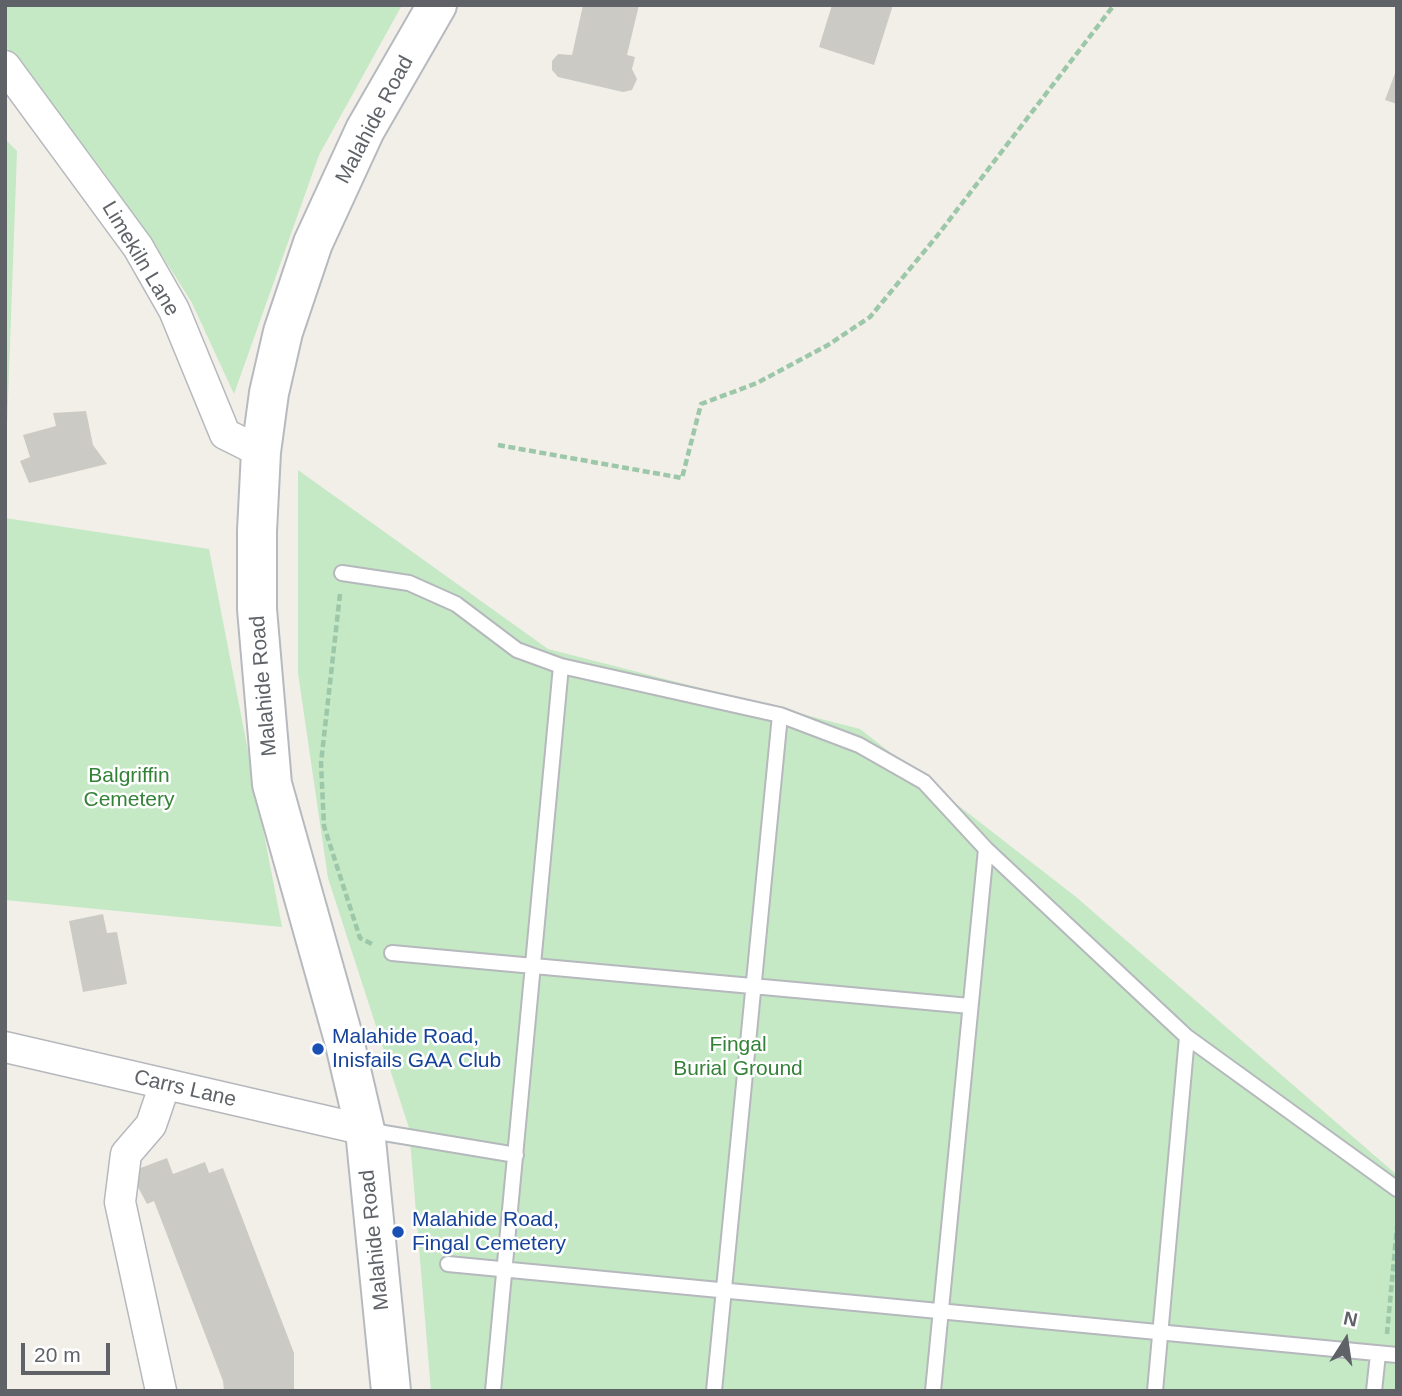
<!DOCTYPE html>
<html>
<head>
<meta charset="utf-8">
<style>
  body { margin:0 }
  #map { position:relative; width:1402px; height:1396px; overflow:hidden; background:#f1efe8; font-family:Helvetica,sans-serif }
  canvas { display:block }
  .frame { position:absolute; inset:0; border:7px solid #5f6368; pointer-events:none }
  .north { position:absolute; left:1311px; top:1305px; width:70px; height:70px; -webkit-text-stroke:5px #fff; paint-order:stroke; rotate:12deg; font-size:19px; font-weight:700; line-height:28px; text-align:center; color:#5f6368 }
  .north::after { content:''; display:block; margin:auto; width:24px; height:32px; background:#5f6368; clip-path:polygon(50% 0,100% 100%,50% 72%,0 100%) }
  .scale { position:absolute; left:21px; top:1343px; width:89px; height:32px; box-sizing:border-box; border:4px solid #5f6368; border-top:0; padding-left:9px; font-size:21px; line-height:24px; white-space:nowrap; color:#5f6368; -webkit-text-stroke:5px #fff; paint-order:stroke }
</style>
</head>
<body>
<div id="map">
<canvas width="1402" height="1396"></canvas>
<div class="frame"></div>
<div class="north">N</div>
<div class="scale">20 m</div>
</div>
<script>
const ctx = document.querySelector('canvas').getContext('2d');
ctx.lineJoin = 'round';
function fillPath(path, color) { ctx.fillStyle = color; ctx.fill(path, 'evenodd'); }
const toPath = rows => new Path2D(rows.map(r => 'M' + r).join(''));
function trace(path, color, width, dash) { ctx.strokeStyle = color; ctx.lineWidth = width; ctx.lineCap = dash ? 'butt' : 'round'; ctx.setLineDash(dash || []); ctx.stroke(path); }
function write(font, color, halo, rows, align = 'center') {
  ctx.font = font + ' Helvetica,sans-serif'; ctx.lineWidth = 5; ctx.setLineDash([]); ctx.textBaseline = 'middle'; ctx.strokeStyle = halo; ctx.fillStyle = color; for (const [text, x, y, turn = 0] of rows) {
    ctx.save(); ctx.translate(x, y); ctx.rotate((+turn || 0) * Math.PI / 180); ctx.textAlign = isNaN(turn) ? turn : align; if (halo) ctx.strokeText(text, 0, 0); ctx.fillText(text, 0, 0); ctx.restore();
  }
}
const green = toPath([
  [5,5,402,5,319,155,234,394,192,303,153,241,99,166,5,46],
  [5,139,17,151,5,482],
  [298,470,548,649,860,729,1076,897,1397,1175,1397,1391,431,1391,409,1128,328,878,298,673],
  [5,518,209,549,282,927,5,900]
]);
const building = toPath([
  [583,5,639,5,627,55,635,57,632,69,637,79,632,90,623,92,558,77,552,70,552,61,558,54,572,55],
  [832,5,893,5,874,65,819,47],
  [1397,68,1397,104,1385,100],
  [86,411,93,445,107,464,29,483,20,461,30,457,23,435,56,426,53,413],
  [103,914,107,933,117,932,127,984,83,992,69,921],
  [167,1158,173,1174,205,1162,209,1173,223,1168,294,1353,294,1391,224,1391,223,1381,154,1201,147,1204,130,1172]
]);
const path = toPath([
  [498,445,682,478,701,404,757,383,828,345,870,317,937,236,1114,5],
  [340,594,321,763,324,826,360,938,374,945],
  [1387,1334,1397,1227]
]);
const service = toPath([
  [342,573,409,583,456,604,517,650,561,666,780,715,859,745,924,782,986,849,1187,1037,1397,1189],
  [392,953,970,1006],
  [366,1130,516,1155],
  [448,1264,1397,1355],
  [493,1391,561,666],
  [714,1391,780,715],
  [933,1391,986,849],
  [1155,1391,1187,1037],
  [1374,1391,1378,1354]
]);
const minor = toPath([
  [5,66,138,247,174,310,225,434,261,452],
  [5,1047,365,1130],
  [161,1391,120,1202,126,1154,151,1125,165,1084]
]);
const secondary = toPath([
  [391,1391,365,1130,344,1040,272,784,257,609,257,531,261,452,269,393,283,332,313,243,365,130,437,5]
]);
const markers = [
  [318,1049,7,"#1a4fb4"],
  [398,1232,7,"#1a4fb4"]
];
const streetNames = [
  ["Malahide Road",375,120,-62],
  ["Limekiln Lane",140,259,59],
  ["Malahide Road",264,686,-95],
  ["Carrs Lane",185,1089,13],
  ["Malahide Road",375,1240,-96]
];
const parkNames = [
  ["Balgriffin",129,776],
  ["Cemetery",129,800],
  ["Fingal",738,1045],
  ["Burial Ground",738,1069]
];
const transitNames = [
  ["Malahide Road,",332,1037],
  ["Inisfails GAA Club",332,1061],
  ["Malahide Road,",412,1220],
  ["Fingal Cemetery",412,1244]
];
fillPath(green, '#c5e8c5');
fillPath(building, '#cccac5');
trace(service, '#b5b8bc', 18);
trace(minor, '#b5b8bc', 33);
trace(secondary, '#b6babf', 42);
trace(path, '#9cc7a9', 4.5, [7, 3.5]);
trace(service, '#fff', 14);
trace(minor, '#fff', 30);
trace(secondary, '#fff', 38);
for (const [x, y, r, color] of markers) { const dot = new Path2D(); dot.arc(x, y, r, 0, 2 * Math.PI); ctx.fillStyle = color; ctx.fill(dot); trace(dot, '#fff', 2.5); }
write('21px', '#5f6368', '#fff', streetNames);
write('21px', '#348238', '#fff', parkNames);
write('21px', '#164399', '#fff', transitNames, 'left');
</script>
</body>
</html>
